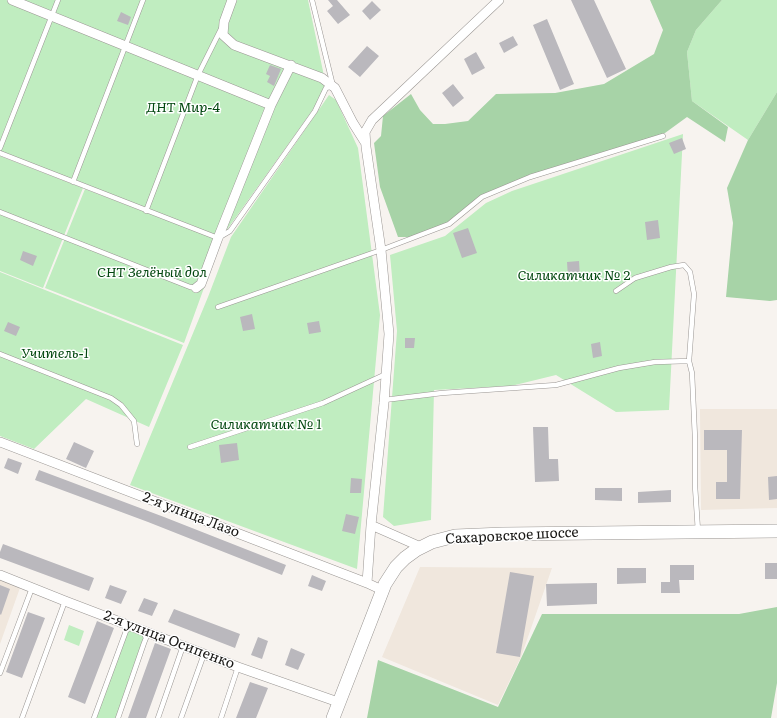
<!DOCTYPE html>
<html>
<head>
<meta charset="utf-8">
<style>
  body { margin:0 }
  canvas { display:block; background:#f7f3ef }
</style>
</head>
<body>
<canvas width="777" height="718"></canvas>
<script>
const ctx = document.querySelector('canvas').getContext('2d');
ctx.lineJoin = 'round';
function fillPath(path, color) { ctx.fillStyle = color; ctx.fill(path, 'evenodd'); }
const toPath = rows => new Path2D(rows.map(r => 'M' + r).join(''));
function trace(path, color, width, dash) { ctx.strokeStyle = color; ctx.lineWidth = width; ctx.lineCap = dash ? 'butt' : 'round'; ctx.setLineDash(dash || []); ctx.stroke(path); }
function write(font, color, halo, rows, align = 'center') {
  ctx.font = font + ' Literata,serif'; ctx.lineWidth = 3; ctx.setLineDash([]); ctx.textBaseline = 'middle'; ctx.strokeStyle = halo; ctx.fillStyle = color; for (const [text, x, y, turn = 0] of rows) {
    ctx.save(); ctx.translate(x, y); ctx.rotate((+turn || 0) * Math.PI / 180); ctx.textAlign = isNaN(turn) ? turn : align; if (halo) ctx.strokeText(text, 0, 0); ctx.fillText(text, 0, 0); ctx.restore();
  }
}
const built = toPath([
  [700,409,777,409,777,508,701,510],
  [420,567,552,568,521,657,498,705,382,657],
  [0,576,21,585,0,644]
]);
const green = toPath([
  [0,0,308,0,327,90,221,238,0,151],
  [722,0,777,0,777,92,748,140,692,101,687,52,696,30],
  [329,95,336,100,358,148,380,315,357,569,130,485,208,297,231,237],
  [683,134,669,410,616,412,556,375,511,386,434,390,431,520,394,526,383,517,397,331,390,255,445,236,486,203,512,191],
  [0,156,83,188,43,288,0,271],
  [85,189,221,241,184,343,45,288],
  [0,272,183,345,149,427,86,399,34,449,0,436],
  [69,625,84,631,79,646,64,640],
  [132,628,146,638,118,718,94,718,126,631]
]);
const forest = toPath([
  [650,0,722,0,696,30,687,52,692,101,728,127,725,142,687,117,665,133,530,177,482,197,449,224,415,237,398,237,380,187,374,143,381,136,383,116,411,94,420,110,433,124,445,124,468,121,496,94,555,93,604,84,654,54,663,30],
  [777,92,777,300,770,301,726,297,733,223,727,188,748,140],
  [777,607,777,683,771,718,367,718,378,660,498,707,542,614,739,614]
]);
const building = toPath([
  [328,0,337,0,350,15,338,24,327,11,333,6],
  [571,0,594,0,626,69,607,78],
  [372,1,381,10,370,20,362,11],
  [121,12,131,17,128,25,117,21],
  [547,19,574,84,560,90,533,25],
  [513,36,518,45,504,53,499,43],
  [367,46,379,56,360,77,348,67],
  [476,52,485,68,472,75,464,59],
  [270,65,281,69,274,86,267,82,270,76,266,74],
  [453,84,464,98,453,107,442,93],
  [682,138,686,149,674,154,669,143],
  [658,220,660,238,647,240,645,222],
  [468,228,477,253,462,258,453,233],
  [23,251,37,256,33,266,20,260],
  [579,261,580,277,568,278,567,262],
  [252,314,255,329,243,331,240,317],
  [319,321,321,332,309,334,307,323],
  [8,322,20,327,16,336,4,331],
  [405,338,415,338,414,348,405,348],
  [600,342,602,356,593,358,591,344],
  [533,427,548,427,549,459,558,459,559,481,535,482],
  [704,430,742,430,740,499,716,499,716,482,727,482,727,450,704,450],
  [74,442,94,451,86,468,66,459],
  [237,443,239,460,221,463,219,445],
  [8,458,22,463,18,474,4,468],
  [39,470,164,517,286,565,282,575,148,522,35,480],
  [777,476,777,499,769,500,768,477],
  [351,478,362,479,361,493,350,493],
  [595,488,622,488,622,501,595,500],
  [671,490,671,502,638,503,638,492],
  [346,514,359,517,355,534,342,531],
  [3,544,94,578,89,591,0,558,0,552],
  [765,563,777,563,777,579,765,579],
  [670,565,694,565,694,580,679,580,680,593,661,593,661,582,670,582],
  [617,568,646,568,646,583,617,584],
  [510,572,534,576,520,657,496,653],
  [312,575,326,581,322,591,308,586],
  [597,583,597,604,547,606,546,584],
  [0,585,10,589,1,615,0,614],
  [110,585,127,591,121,604,105,598],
  [144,598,158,603,152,616,138,611],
  [174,609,240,634,235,648,168,622],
  [28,612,45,618,22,678,6,672],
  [97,621,114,628,85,704,68,697],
  [258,637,268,641,262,659,251,655],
  [155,643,171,649,146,718,128,718],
  [291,648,305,654,298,670,285,665],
  [250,682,268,688,256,718,236,718]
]);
const service = toPath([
  [0,148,58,0],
  [0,153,218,238,230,231,315,111,326,88,333,86,312,0],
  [73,182,143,0],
  [146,211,198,75,221,29],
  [0,212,190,287,196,288],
  [616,291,635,278,671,267,684,265,690,272,694,294,689,361,692,373,695,438,695,486,698,531],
  [218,307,381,250,449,224,482,197,530,177,663,136],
  [0,354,111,398,121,405,134,421,137,444],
  [384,400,442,393,556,385,619,368,655,362,689,361],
  [190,447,323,403,386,374],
  [0,673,32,588],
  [22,718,65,601],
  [94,718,126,631,130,627,133,627],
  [118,718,144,643,146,638,143,631],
  [158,718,183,646],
  [181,718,204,654],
  [221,718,238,667]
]);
const minor = toPath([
  [12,0,271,105],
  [232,0,224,22,223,35,234,45,322,78,335,88,353,123,365,142],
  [196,288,201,284,218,238,271,105,291,65],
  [0,442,367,583,382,590],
  [371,525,421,547],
  [0,575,65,601,238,667,338,702],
  [367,583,371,525,384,403,389,334,381,250,366,147,365,132,372,120,499,0]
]);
const secondary = toPath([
  [333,718,385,584,396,567,405,558,416,550,432,542,455,536,503,534,777,531]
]);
const parkNames = [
  ["ДНТ Мир-4",183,108],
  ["СНТ Зелёный дол",152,273],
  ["Силикатчик № 2",574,276],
  ["Учитель-1",55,354],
  ["Силикатчик № 1",266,425]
];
const streetNames = [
  ["2-я улица Лазо",191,515,21],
  ["Сахаровское шоссе",512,536,-3],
  ["2-я улица Осипенко",169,640,21]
];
fillPath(built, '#f0e7dd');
fillPath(green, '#c0edc0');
fillPath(forest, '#a7d3a7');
fillPath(building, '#bab8bd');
trace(service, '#9a9693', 5.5);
trace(minor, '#9a9693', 10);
trace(secondary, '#9a9693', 14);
trace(service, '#fff', 4.5);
trace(minor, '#fff', 9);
trace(secondary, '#fff', 13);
write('italic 14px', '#02470f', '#fff', parkNames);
write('14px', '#181715', '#fff', streetNames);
</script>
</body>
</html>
